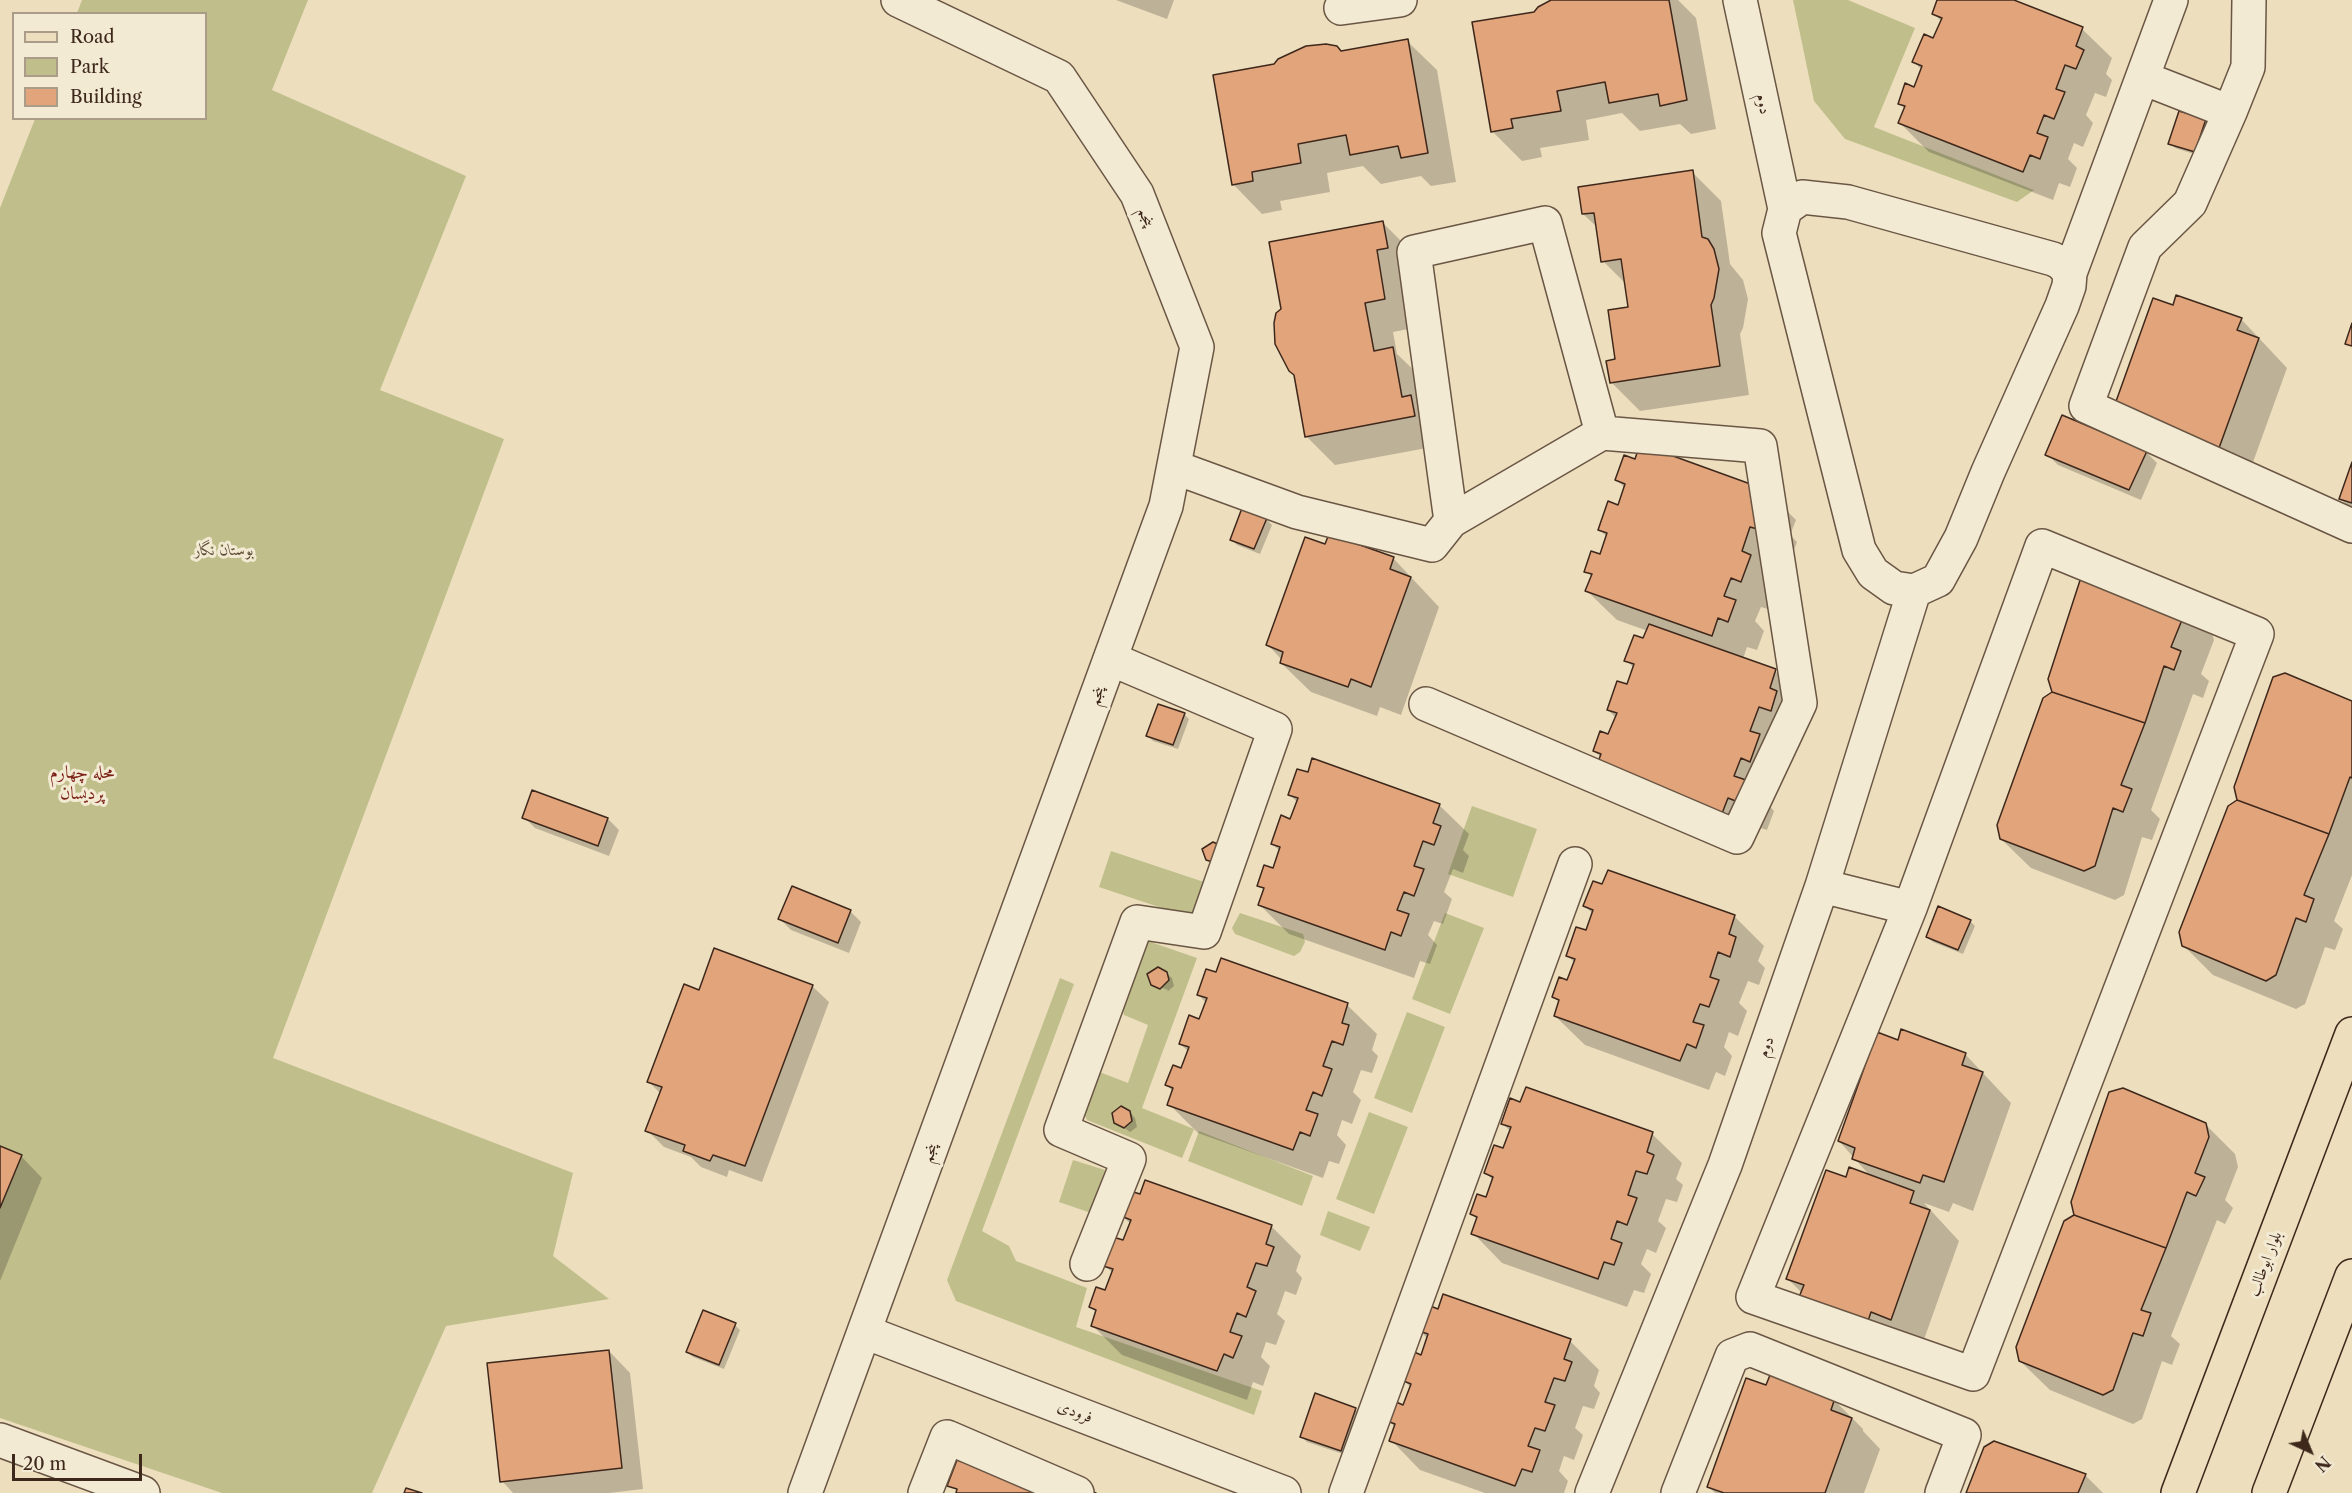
<!DOCTYPE html>
<html>
<head>
<meta charset="utf-8">
<style>
  body { margin:0 }
  #map { position:relative; width:2352px; height:1493px; overflow:hidden; background:#eddebd; font-family:"Libre Caslon Text",serif }
  canvas { display:block }
  .legend { position:absolute; left:12px; top:12px; width:195px; height:108px; box-sizing:border-box; background:#f3ead4; border:2px solid #ab9c8a; margin:0; padding:8px 10px; list-style:none; font-size:18px; color:#3e281c }
  .legend li { display:flex; align-items:center; gap:12px; height:30px }
  .legend b { width:30px; border:2px solid #ab9c8a }
  .north { position:absolute; left:2280px; top:1421px; width:60px; height:60px; -webkit-text-stroke:4px #f3ead4; paint-order:stroke; rotate:136deg; font-size:16px; font-weight:700; line-height:24px; text-align:center; color:#3e281c }
  .north::after { content:''; display:block; margin:auto; width:21px; height:27px; background:#3e281c; clip-path:polygon(50% 0,100% 100%,50% 72%,0 100%) }
  .scale { position:absolute; left:12px; top:1454px; width:130px; height:27px; box-sizing:border-box; border:3px solid #3e281c; border-top:0; padding-left:8px; font-size:18px; line-height:21px; white-space:nowrap; color:#3e281c; -webkit-text-stroke:4px #f3ead4; paint-order:stroke }
</style>
</head>
<body>
<div id="map">
<canvas width="2352" height="1493"></canvas>
<ul class="legend">
<li><b style="height:8px;background:#eddebd"></b>Road</li>
<li><b style="height:16px;background:#c0bf8c"></b>Park</li>
<li><b style="height:16px;background:#e2a47b"></b>Building</li>
</ul>
<div class="north">N</div>
<div class="scale">20 m</div>
</div>
<script>
const ctx = document.querySelector('canvas').getContext('2d');
ctx.lineJoin = 'round';
function fillPath(path, color) { ctx.fillStyle = color; ctx.fill(path, 'evenodd'); }
const toPath = rows => new Path2D(rows.map(r => 'M' + r).join(''));
function trace(path, color, width, dash) { ctx.strokeStyle = color; ctx.lineWidth = width; ctx.lineCap = dash ? 'butt' : 'round'; ctx.setLineDash(dash || []); ctx.stroke(path); }
function write(font, color, halo, rows, align = 'center') {
  ctx.font = font + ' "Libre Caslon Text",Amiri,serif'; ctx.lineWidth = 6; ctx.setLineDash([]); ctx.textBaseline = 'middle'; ctx.strokeStyle = halo; ctx.fillStyle = color; for (const [text, x, y, turn = 0] of rows) {
    ctx.save(); ctx.translate(x, y); ctx.rotate((+turn || 0) * Math.PI / 180); ctx.textAlign = isNaN(turn) ? turn : align; if (halo) ctx.strokeText(text, 0, 0); ctx.fillText(text, 0, 0); ctx.restore();
  }
}
const green = toPath([
  [82,0,308,0,272,90,466,176,380,390,504,439,273,1058,573,1173,553,1256,609,1299,446,1326,372,1493,222,1493,0,1418,0,208,35,119,206,118,206,14,77,13],
  [1793,0,1848,0,1915,28,1874,127,2034,190,2017,202,1845,139,1814,101],
  [1472,806,1537,829,1513,897,1448,874],
  [1111,851,1204,882,1197,914,1186,916,1099,887],
  [1240,913,1303,934,1305,942,1300,952,1294,956,1235,934,1232,928],
  [1445,913,1484,928,1450,1014,1412,999],
  [1142,939,1197,958,1142,1108,1194,1129,1182,1158,1087,1120,1081,1108,1097,1071,1128,1083,1148,1025,1124,1015,1120,1000],
  [1158,967,1167,972,1169,980,1160,989,1151,985,1147,975],
  [1121,1106,1130,1111,1132,1121,1124,1128,1112,1113],
  [1060,978,1074,984,982,1231,1009,1246,1016,1261,1087,1288,1076,1327,1262,1391,1254,1415,956,1301,947,1280],
  [1407,1012,1445,1027,1412,1113,1374,1098],
  [1369,1112,1408,1127,1374,1214,1336,1199],
  [1199,1131,1313,1176,1302,1206,1188,1161],
  [1073,1160,1105,1170,1091,1213,1059,1202],
  [1328,1211,1370,1227,1360,1251,1320,1235]
]);
const shadow = toPath([
  [1116,0,1174,0,1167,19],
  [1554,0,1678,0,1696,18,1716,129,1691,134,1680,124,1640,131,1622,113,1586,120,1589,140,1540,148,1542,157,1522,161,1493,132,1474,23,1534,13],
  [1939,0,2010,0,2082,29,2112,58,2106,74,2112,80,2106,97,2095,93,2086,115,2093,123,2083,147,2074,143,2068,159,2077,168,2070,187,2059,183,2053,200,1929,152,1900,123,1905,109,1899,103,1915,89,1922,70,1914,62,1934,40,1942,22,1933,13],
  [1407,41,1437,70,1456,182,1431,186,1421,176,1381,184,1363,166,1327,173,1330,192,1280,201,1282,210,1262,214,1233,184,1341,53],
  [2205,121,2210,126,2200,156,2175,148,2170,143],
  [1692,172,1721,201,1730,264,1743,280,1748,299,1743,328,1740,334,1749,395,1640,411,1611,382,1629,308,1626,284,1603,261,1598,228,1583,214],
  [1383,223,1412,252,1413,328,1393,332,1397,354,1422,378,1443,445,1335,465,1306,436],
  [2174,307,2241,319,2287,368,2248,476,2129,424],
  [2146,452,2157,463,2141,500,2058,465,2047,454],
  [1636,460,1767,491,1796,520,1790,535,1797,542,1771,610,1761,607,1755,621,1764,631,1757,650,1747,647,1743,659,1775,671,1805,700,1779,790,1770,786,1765,801,1774,811,1767,830,1757,827,1750,844,1601,757,1594,751,1609,736,1616,718,1608,710,1628,686,1634,668,1626,660,1644,640,1648,631,1617,620,1587,591,1592,577,1586,571,1601,556,1607,537,1600,530,1618,507,1625,488,1617,480],
  [2352,467,2352,510,2341,499],
  [1266,519,1272,525,1260,554,1237,545,1232,540],
  [1326,546,1393,558,1439,607,1401,715,1380,707,1377,716,1311,692,1281,663,1282,660,1268,645],
  [2085,570,2210,627,2214,640,2201,674,2209,681,2203,698,2193,694,2151,810,2160,819,2152,840,2142,837,2124,895,2115,900,2031,868,2001,839,2054,693],
  [2352,703,2352,875,2334,921,2343,929,2335,950,2325,947,2305,1004,2296,1009,2213,975,2183,945],
  [1184,714,1189,719,1178,749,1153,741,1148,736],
  [533,791,608,819,619,830,609,856,535,828,524,817],
  [1289,794,1439,805,1469,834,1463,850,1469,856,1463,873,1453,869,1444,892,1452,899,1443,924,1434,921,1428,935,1437,945,1430,964,1420,961,1414,978,1289,934,1260,905,1265,891,1259,885,1273,870,1280,851,1272,844,1291,821,1298,803],
  [1585,906,1734,916,1764,946,1758,961,1765,968,1759,985,1748,981,1739,1003,1747,1011,1738,1036,1729,1032,1724,1047,1732,1056,1725,1076,1716,1072,1709,1090,1585,1045,1555,1016,1560,1003,1554,997,1568,982,1575,963,1567,955,1587,932,1593,914],
  [850,911,861,922,849,953,791,930,780,919],
  [1970,921,1975,926,1963,954,1933,942,1927,937],
  [1166,973,1172,978,1174,986,1167,992,1168,990,1154,985],
  [812,986,829,1002,762,1182,729,1170,727,1177,701,1167,691,1157,664,1147,647,1130,661,1094,649,1082,700,992],
  [1198,994,1347,1005,1377,1034,1372,1050,1378,1056,1372,1073,1361,1070,1353,1092,1361,1100,1352,1124,1342,1120,1337,1135,1346,1145,1339,1164,1329,1161,1323,1178,1198,1133,1169,1104,1173,1092,1167,1085,1181,1070,1189,1052,1180,1044,1200,1020,1206,1003],
  [1899,1042,1965,1054,2011,1103,1973,1211,1953,1203,1949,1212,1924,1203,1959,1241,1921,1348,1802,1293,1788,1279,1846,1179,1871,1177,1839,1141],
  [1130,1112,1135,1118,1137,1127,1130,1132,1116,1122],
  [1503,1124,1652,1134,1682,1163,1676,1179,1683,1185,1677,1202,1666,1199,1658,1221,1666,1228,1656,1253,1647,1249,1641,1264,1651,1274,1644,1293,1634,1290,1627,1307,1502,1263,1473,1233,1478,1220,1472,1214,1487,1199,1493,1180,1486,1173,1504,1150,1511,1132],
  [2205,1124,2235,1154,2238,1167,2225,1200,2233,1208,2225,1224,2217,1220,2171,1336,2180,1344,2172,1365,2162,1361,2142,1419,2133,1424,2050,1390,2020,1361],
  [0,1148,21,1156,42,1178,0,1281],
  [1122,1216,1271,1226,1301,1256,1296,1271,1302,1278,1296,1295,1285,1291,1277,1314,1285,1321,1276,1345,1266,1342,1261,1357,1270,1366,1263,1386,1253,1382,1247,1400,1122,1355,1093,1326,1097,1313,1091,1307,1106,1292,1113,1273,1104,1265,1124,1242,1131,1224],
  [735,1325,740,1330,724,1369,693,1357,688,1352],
  [1420,1331,1570,1341,1599,1370,1594,1386,1600,1393,1594,1409,1583,1406,1575,1428,1583,1435,1574,1460,1564,1456,1559,1471,1568,1481,1564,1493,1485,1493,1420,1470,1391,1440,1395,1427,1389,1421,1404,1407,1411,1388,1403,1379,1422,1357,1428,1339],
  [609,1351,630,1373,643,1489,609,1493,513,1493,502,1481],
  [1767,1387,1834,1400,1863,1429,1863,1431,1880,1449,1864,1493,1715,1493,1709,1487],
  [1355,1409,1360,1414,1346,1455,1307,1442,1301,1436],
  [2085,1475,2103,1493,1968,1493]
]);
const building = toPath([
  [1551,0,1669,0,1687,100,1660,106,1658,94,1609,103,1605,82,1557,91,1561,111,1511,119,1513,128,1491,132,1472,22,1534,12,1538,7,1551,0],
  [1937,0,2014,0,2083,27,2076,46,2084,50,2076,69,2065,65,2056,89,2065,92,2054,119,2044,115,2037,133,2048,137,2040,159,2030,155,2023,172,1898,123,1905,106,1898,104,1905,83,1914,87,1922,66,1912,62,1924,34,1933,38,1942,18,1932,14,1937,0],
  [1408,39,1428,153,1401,158,1398,146,1350,155,1346,135,1298,144,1301,163,1252,172,1253,181,1232,185,1213,75,1274,64,1278,59,1306,46,1326,44,1337,46,1341,51,1408,39],
  [2179,111,2206,119,2195,152,2168,144,2179,111],
  [1693,170,1702,237,1708,239,1714,249,1719,269,1714,298,1711,305,1720,366,1610,383,1606,361,1615,359,1608,310,1628,307,1621,259,1601,262,1594,213,1582,214,1578,187,1693,170],
  [1383,221,1388,248,1377,250,1385,299,1365,303,1374,351,1393,347,1402,397,1411,395,1415,416,1305,437,1294,375,1289,371,1275,344,1274,323,1276,313,1281,309,1269,242,1383,221],
  [2176,295,2242,318,2237,330,2259,338,2219,448,2114,407,2153,298,2173,305,2176,295],
  [2352,323,2352,346,2345,344,2352,323],
  [2062,415,2147,451,2129,490,2045,455,2062,415],
  [1640,444,1767,490,1761,530,1750,527,1742,551,1751,555,1741,582,1731,578,1724,596,1736,600,1728,622,1718,618,1712,636,1585,591,1592,574,1584,572,1591,551,1600,554,1607,533,1598,530,1608,501,1618,505,1625,484,1615,480,1624,455,1635,459,1640,444],
  [2352,462,2352,503,2339,499,2352,462],
  [1242,508,1267,518,1254,549,1230,540,1242,508],
  [1329,534,1394,557,1390,569,1411,577,1371,687,1351,679,1348,687,1280,663,1283,652,1266,645,1305,537,1325,544,1329,534],
  [2084,568,2186,610,2171,647,2181,651,2174,670,2164,666,2145,723,2052,692,2048,679,2084,568],
  [1649,624,1776,669,1770,688,1777,691,1771,711,1759,707,1750,731,1760,734,1750,762,1741,758,1734,776,1746,780,1738,802,1728,798,1721,816,1595,770,1601,754,1593,751,1600,731,1608,734,1617,713,1607,710,1617,681,1627,684,1634,664,1624,661,1634,635,1643,638,1649,624],
  [2285,673,2352,701,2352,778,2350,777,2329,834,2237,800,2234,787,2273,677,2285,673],
  [2052,692,2145,723,2121,785,2132,789,2123,812,2113,808,2095,866,2084,871,2000,839,1997,825,2043,698,2052,692],
  [1158,704,1185,713,1173,745,1146,736,1158,704],
  [1312,758,1440,804,1433,823,1441,826,1434,845,1423,841,1414,866,1424,869,1414,896,1404,892,1397,910,1409,914,1401,936,1391,932,1385,950,1258,905,1264,888,1257,886,1264,865,1273,868,1280,847,1271,844,1281,815,1290,819,1298,798,1288,795,1297,769,1308,772,1312,758],
  [532,790,608,818,598,846,522,818,532,790],
  [2237,800,2329,834,2304,895,2314,899,2306,922,2296,918,2276,975,2266,981,2182,946,2179,932,2228,806,2237,800],
  [1213,842,1222,846,1216,863,1206,860,1202,849,1213,842],
  [1608,870,1735,915,1729,934,1736,937,1730,957,1718,952,1710,977,1719,980,1709,1007,1700,1004,1693,1022,1704,1025,1696,1048,1687,1044,1680,1061,1554,1016,1559,1000,1552,997,1559,977,1567,980,1575,959,1566,956,1576,927,1586,930,1593,910,1583,906,1593,881,1602,884,1608,870],
  [792,886,851,910,838,943,778,919,792,886],
  [1938,906,1971,920,1958,950,1926,937,1938,906],
  [714,948,813,985,745,1166,713,1155,710,1161,683,1151,685,1145,645,1131,662,1087,647,1082,684,984,699,990,714,948],
  [1221,958,1348,1003,1342,1023,1349,1025,1343,1045,1332,1041,1323,1066,1332,1069,1322,1096,1313,1092,1306,1110,1318,1114,1310,1136,1300,1132,1293,1150,1167,1105,1173,1088,1165,1085,1173,1065,1181,1068,1189,1047,1179,1044,1189,1015,1199,1019,1207,998,1197,995,1206,969,1216,972,1221,958],
  [1158,967,1167,972,1169,980,1160,989,1151,985,1147,974,1158,967],
  [1901,1029,1966,1053,1962,1065,1983,1072,1944,1182,1923,1175,1920,1183,1852,1159,1855,1148,1838,1141,1877,1032,1898,1040,1901,1029],
  [1526,1087,1653,1132,1647,1152,1654,1155,1647,1174,1636,1171,1628,1195,1637,1198,1627,1225,1617,1221,1611,1239,1622,1243,1614,1265,1604,1262,1598,1279,1471,1234,1477,1217,1470,1214,1477,1194,1486,1197,1493,1177,1484,1173,1494,1145,1503,1148,1511,1127,1501,1124,1510,1098,1520,1102,1526,1087],
  [2123,1088,2206,1123,2209,1137,2195,1173,2205,1177,2196,1196,2187,1192,2166,1248,2074,1215,2071,1202,2109,1092,2123,1088],
  [1121,1106,1130,1111,1132,1121,1124,1128,1114,1123,1112,1113,1121,1106],
  [0,1146,22,1155,0,1208,0,1146],
  [1849,1167,1914,1191,1910,1203,1930,1210,1891,1320,1871,1312,1868,1321,1799,1297,1804,1285,1786,1279,1826,1170,1846,1177,1849,1167],
  [1145,1180,1272,1225,1266,1244,1274,1247,1267,1266,1256,1263,1247,1287,1256,1291,1246,1317,1237,1313,1230,1332,1242,1336,1233,1358,1224,1354,1217,1371,1091,1326,1096,1310,1089,1307,1096,1287,1105,1290,1113,1269,1103,1266,1113,1237,1123,1240,1131,1220,1121,1216,1130,1191,1140,1194,1145,1180],
  [2074,1215,2166,1248,2141,1310,2151,1313,2143,1336,2133,1333,2113,1390,2103,1395,2019,1361,2016,1347,2064,1221,2074,1215],
  [1443,1294,1571,1339,1564,1359,1572,1362,1565,1381,1554,1378,1545,1402,1555,1405,1545,1431,1535,1428,1528,1446,1540,1450,1532,1472,1522,1469,1515,1486,1389,1441,1395,1424,1387,1421,1394,1401,1403,1405,1411,1384,1401,1380,1412,1351,1421,1355,1428,1334,1419,1331,1428,1305,1438,1309,1443,1294],
  [703,1310,736,1323,719,1365,686,1352,703,1310],
  [609,1350,622,1468,500,1482,487,1363,609,1350],
  [1770,1375,1835,1398,1831,1410,1852,1418,1825,1493,1724,1493,1707,1487,1746,1378,1766,1385,1770,1375],
  [1315,1393,1356,1408,1341,1451,1300,1437,1315,1393],
  [1994,1441,2086,1474,2078,1493,1966,1493,1984,1447,1994,1441],
  [972,1449,1096,1493,956,1493,957,1489,947,1486,957,1460,966,1463,972,1449],
  [406,1488,422,1493,404,1493,406,1488]
]);
const minor = toPath([
  [1740,0,1785,209],
  [2249,0,2248,67,2230,112,2190,203,2145,247,2086,406,2352,526],
  [1341,8,1400,0],
  [2143,78,2230,112],
  [1802,197,1848,202,2053,259,2061,263,2070,273,2069,286,2062,306,1988,472,1961,538,1938,580,1914,591,1894,588,1873,573,1859,550,1779,233,1785,209,1802,197],
  [2070,273,2171,0],
  [1174,467,1297,512,1432,545,1451,521,1414,252,1545,223,1602,433],
  [2042,546,2257,634,1973,1374,1753,1297,1910,908,2042,546],
  [1426,704,1737,837,1800,703,1760,446,1602,433,1451,521],
  [1822,886,1910,908],
  [1087,1264,1129,1159,1061,1130,1137,922,1204,932,1275,729,1111,659],
  [865,1332,1284,1493],
  [0,1440,143,1493],
  [805,1493,1166,506,1197,347,1137,194,1059,77,898,0],
  [925,1493,947,1437,1077,1493],
  [1346,1493,1575,864],
  [1592,1493,1725,1165,1822,886,1914,591],
  [1678,1493,1732,1356,1750,1349,1964,1435,1942,1493]
]);
const major = toPath([
  [2178,1493,2352,1034],
  [2269,1493,2352,1276]
]);
const streetNames = [
  ["دوم",1763,104,78],
  ["پنجم",1146,217,69],
  ["پنجم",1097,696,-70],
  ["دوم",1766,1047,-71],
  ["پنجم",930,1153,-70],
  ["بلوار ابوطالب",2265,1264,-69],
  ["فرودی",1075,1412,21]
];
const parkNames = [
  ["بوستان نگار",224,550]
];
const neighbourhoodNames = [
  ["محله چهارم",82,773],
  ["پردیسان",82,794]
];
fillPath(green, '#c0bf8c');
fillPath(shadow, '#0003');
fillPath(building, '#e2a47b');
trace(building, '#3e281c', 1.5);
trace(minor, '#6a5644', 36);
trace(major, '#3e281c', 36);
trace(minor, '#f3ead4', 33);
trace(major, '#eddebd', 33);
write('16px', '#3e281c', '#f3ead4', streetNames);
write('italic 16px', '#5e4e38', '#f3ead4', parkNames);
write('18px', '#7a1f14', '#f3ead4', neighbourhoodNames);
</script>
</body>
</html>
